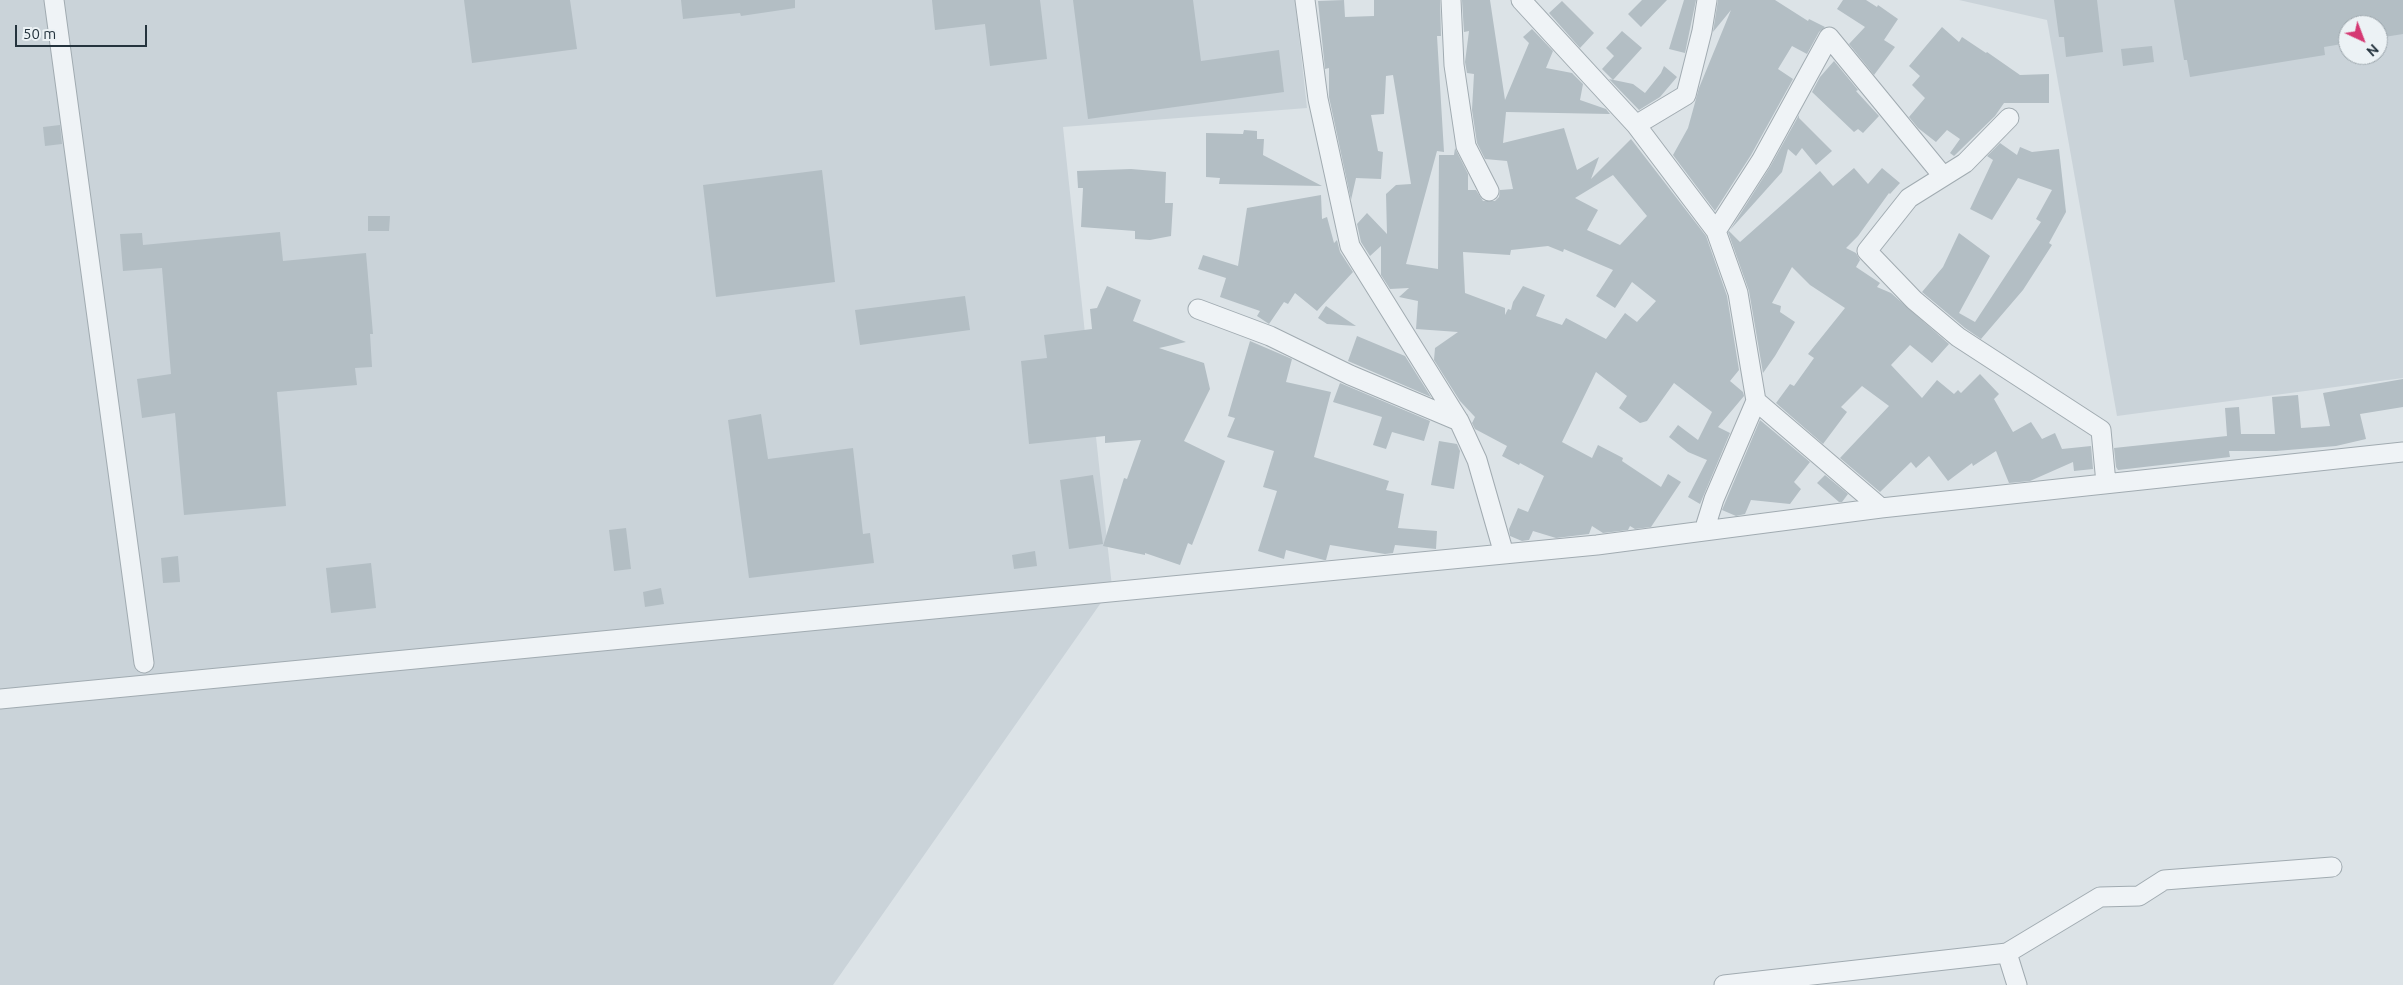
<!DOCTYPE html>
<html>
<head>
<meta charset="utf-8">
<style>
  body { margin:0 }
  #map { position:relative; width:2403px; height:985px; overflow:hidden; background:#dce3e7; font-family:Ubuntu,sans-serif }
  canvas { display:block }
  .north { position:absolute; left:2338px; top:15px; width:50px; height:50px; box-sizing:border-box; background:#ecf2f5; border:1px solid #9ca6ac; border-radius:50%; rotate:137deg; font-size:14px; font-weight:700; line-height:20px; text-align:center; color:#25343e }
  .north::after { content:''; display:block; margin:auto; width:18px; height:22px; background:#d53973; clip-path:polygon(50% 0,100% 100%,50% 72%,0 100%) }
  .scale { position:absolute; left:15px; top:25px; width:132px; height:22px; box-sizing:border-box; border:2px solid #25343e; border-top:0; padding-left:6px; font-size:15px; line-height:18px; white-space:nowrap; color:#25343e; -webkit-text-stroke:4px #ecf2f5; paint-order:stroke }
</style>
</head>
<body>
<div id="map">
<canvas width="2403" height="985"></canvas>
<div class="north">N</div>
<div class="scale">50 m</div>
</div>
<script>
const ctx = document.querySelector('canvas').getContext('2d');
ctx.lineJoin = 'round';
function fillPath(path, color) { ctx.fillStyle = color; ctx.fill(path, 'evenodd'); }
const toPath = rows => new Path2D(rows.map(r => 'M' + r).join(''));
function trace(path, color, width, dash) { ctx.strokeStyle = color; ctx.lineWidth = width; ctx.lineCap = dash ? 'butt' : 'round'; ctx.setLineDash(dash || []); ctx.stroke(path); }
const built = toPath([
  [0,0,1295,0,1307,108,1063,127,1112,587,833,985,0,985],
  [1959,0,2403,0,2403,378,2117,416,2047,20],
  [2348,25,2378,25,2378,55,2348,55]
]);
const building = toPath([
  [464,0,570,0,577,49,472,63],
  [681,0,795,0,795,8,741,16,740,13,683,19],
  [932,0,1040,0,1047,59,990,66,985,24,935,30],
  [1073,0,1193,0,1201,61,1279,50,1284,92,1088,119],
  [1344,0,1345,17,1374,16,1374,0,1440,0,1441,36,1437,36,1444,152,1437,151,1406,264,1438,269,1439,155,1454,155,1455,148,1468,174,1468,190,1476,190,1483,201,1495,201,1499,197,1500,190,1513,189,1507,161,1485,159,1477,143,1472,110,1474,74,1467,73,1465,62,1469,31,1464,32,1462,0,1490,0,1505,100,1529,43,1523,37,1532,29,1553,51,1546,68,1572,73,1583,84,1580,100,1606,109,1610,114,1506,112,1503,143,1564,128,1577,170,1599,157,1591,179,1631,139,1706,236,1727,296,1739,370,1730,381,1743,392,1744,396,1718,427,1730,433,1700,504,1688,497,1707,460,1688,452,1669,437,1678,425,1698,440,1712,412,1674,383,1647,421,1640,423,1619,408,1627,396,1596,372,1562,442,1592,458,1598,445,1623,458,1622,461,1661,487,1668,474,1681,482,1651,527,1635,529,1630,526,1628,530,1603,533,1592,526,1589,534,1556,538,1533,531,1529,540,1522,541,1510,536,1509,529,1518,508,1528,512,1544,476,1520,463,1519,465,1502,456,1507,446,1475,429,1472,423,1475,417,1460,401,1434,360,1435,348,1458,332,1416,329,1418,301,1399,297,1409,288,1390,289,1381,275,1381,246,1370,256,1361,242,1357,224,1367,213,1387,234,1386,194,1396,185,1411,184,1393,75,1386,76,1384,114,1371,115,1378,151,1383,152,1381,179,1356,178,1351,200,1329,97,1329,68,1325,69,1318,1],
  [1613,175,1647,216,1620,245,1587,230,1598,210,1575,198],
  [1548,246,1563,252,1564,249,1613,270,1596,296,1615,308,1632,282,1656,301,1637,322,1625,313,1606,339,1566,318,1562,325,1536,316,1545,295,1523,286,1513,302,1511,310,1508,309,1505,315,1505,308,1465,293,1463,252,1510,255,1511,250],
  [1642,0,1667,0,1641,27,1628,14],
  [1684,0,1696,0,1685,53,1669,49],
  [1718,0,1775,0,1808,21,1809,19,1825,27,1819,32,1807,54,1792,46,1778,69,1793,79,1751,155,1715,211,1673,155,1688,128,1699,88,1731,10,1713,32],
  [1843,0,1866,0,1877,7,1878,5,1898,19,1884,40,1895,47,1874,75,1849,44,1865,27,1837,9],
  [2054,0,2097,0,2103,52,2066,57,2064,37,2059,37],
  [2174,0,2403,0,2403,34,2378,38,2378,25,2348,25,2348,43,2324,47,2325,55,2190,77,2187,60,2184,60],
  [1562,1,1594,33,1580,48,1549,13],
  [1942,27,1959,42,1962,37,1986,53,1987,52,2020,75,2049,74,2049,103,2004,103,1995,116,1954,156,1950,153,1960,139,1947,130,1936,142,1918,128,1909,117,1925,98,1912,85,1920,76,1909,66],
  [1622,31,1642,48,1613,80,1602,69,1614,56,1606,48],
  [2152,46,2154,62,2123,66,2121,49],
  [1834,61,1858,90,1856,91,1879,116,1863,133,1858,129,1854,132,1812,92,1820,77],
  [1664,66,1677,77,1660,97,1639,110,1609,79,1633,84,1645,93,1661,73],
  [1799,115,1799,118,1832,151,1816,165,1802,148,1796,156,1788,149,1782,172,1730,230,1770,167],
  [60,125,62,144,45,146,43,127],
  [1244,130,1257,131,1257,139,1264,139,1263,155,1322,186,1219,184,1220,178,1206,177,1206,133,1243,134],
  [2000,143,2017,155,2020,147,2032,152,2059,149,2066,212,2049,243,2052,245,2023,290,1981,339,1965,328,1922,292,1943,267,1959,233,1990,256,1959,313,1975,322,2041,222,2036,219,2052,190,2018,178,1992,220,1970,209,1993,160,1987,156],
  [1854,168,1868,184,1882,168,1900,183,1890,194,1889,193,1858,236,1846,248,1856,253,1860,260,1856,267,1880,283,1877,287,1891,293,1949,344,1932,363,1910,345,1891,365,1922,398,1937,380,1954,394,1958,390,1961,393,1980,374,1999,394,1994,399,2013,432,2031,422,2042,439,2055,433,2062,449,2091,446,2093,469,2074,471,2073,462,2030,481,2009,483,1996,451,1973,466,1972,463,1948,481,1929,456,1916,468,1911,462,1880,492,1840,458,1889,406,1862,386,1841,407,1847,412,1823,444,1776,403,1790,384,1794,386,1814,358,1808,354,1845,308,1810,285,1792,267,1772,303,1781,306,1780,312,1795,322,1775,356,1763,373,1749,291,1728,232,1729,231,1740,242,1820,171,1833,186],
  [1131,169,1166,172,1165,203,1173,203,1171,236,1150,240,1135,239,1135,231,1081,227,1083,188,1078,188,1077,171],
  [822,170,835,282,716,297,703,185],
  [1321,195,1322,219,1327,217,1334,243,1337,240,1340,252,1353,272,1317,311,1295,293,1288,304,1284,302,1269,324,1257,316,1260,311,1220,297,1226,278,1198,269,1203,255,1238,266,1247,208],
  [368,216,390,216,389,231,368,231],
  [280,232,283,261,366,253,373,334,370,334,372,367,355,368,357,385,277,392,286,506,184,515,175,413,142,418,137,379,171,374,162,268,123,271,120,234,142,233,143,245],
  [1107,286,1141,300,1133,321,1186,342,1159,348,1204,363,1210,389,1184,441,1225,461,1192,545,1188,543,1180,565,1145,553,1145,555,1103,546,1124,478,1127,479,1141,440,1105,443,1105,436,1029,444,1021,361,1047,358,1044,335,1092,329,1090,309,1097,308],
  [965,296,970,330,860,345,855,310],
  [1326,306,1356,326,1327,324,1318,318],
  [1357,336,1405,356,1431,397,1348,361],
  [1250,341,1292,359,1286,382,1331,392,1314,457,1389,481,1386,490,1404,494,1398,528,1437,531,1436,549,1395,545,1393,553,1385,554,1330,545,1326,560,1324,560,1286,550,1284,559,1258,551,1277,491,1263,487,1274,451,1227,437,1235,418,1228,416],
  [2403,379,2403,407,2360,414,2366,439,2336,446,2276,451,2229,451,2230,457,2118,470,2116,467,2114,448,2227,436,2225,408,2239,407,2241,434,2275,434,2272,397,2298,395,2301,428,2330,426,2323,393],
  [1340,383,1430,421,1424,441,1392,432,1386,449,1373,445,1382,417,1333,402],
  [761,414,768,459,853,448,863,534,870,533,874,563,749,578,728,420],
  [1760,420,1810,462,1794,482,1801,489,1790,504,1751,500,1745,514,1736,516,1722,510],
  [1439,441,1457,444,1460,451,1454,489,1431,485],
  [1093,475,1103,544,1069,549,1060,480],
  [1825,475,1848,494,1842,502,1839,502,1817,483],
  [626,528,631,569,614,571,609,530],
  [1035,551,1037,566,1014,569,1012,555],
  [178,556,180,582,163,583,161,558],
  [371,563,376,608,331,613,326,568],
  [661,588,664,604,645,607,643,592]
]);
const minor = toPath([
  [54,0,144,663],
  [1305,0,1318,99,1350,246,1459,421,1477,460,1504,554],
  [1451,0,1454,65,1466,146,1489,191],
  [2009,118,1965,163,1909,198,1867,251,1914,300,1958,337,2101,430,2106,483],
  [1636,125,1686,95,1702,31,1707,0],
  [1716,231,1761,161,1829,37,1943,176],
  [1198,309,1270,336,1350,375,1459,421],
  [1756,401,1881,508,2403,452],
  [1704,531,1881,508],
  [0,699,1597,545,1704,531,1714,499,1756,401,1738,293,1716,231,1636,125,1521,0],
  [2007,953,2017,985],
  [1724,985,2007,953,2100,897,2139,896,2164,880,2332,867]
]);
fillPath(built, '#cad3d9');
fillPath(building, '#b3bec4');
trace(minor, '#a1abb1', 21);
trace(minor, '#eff3f6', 19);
</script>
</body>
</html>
